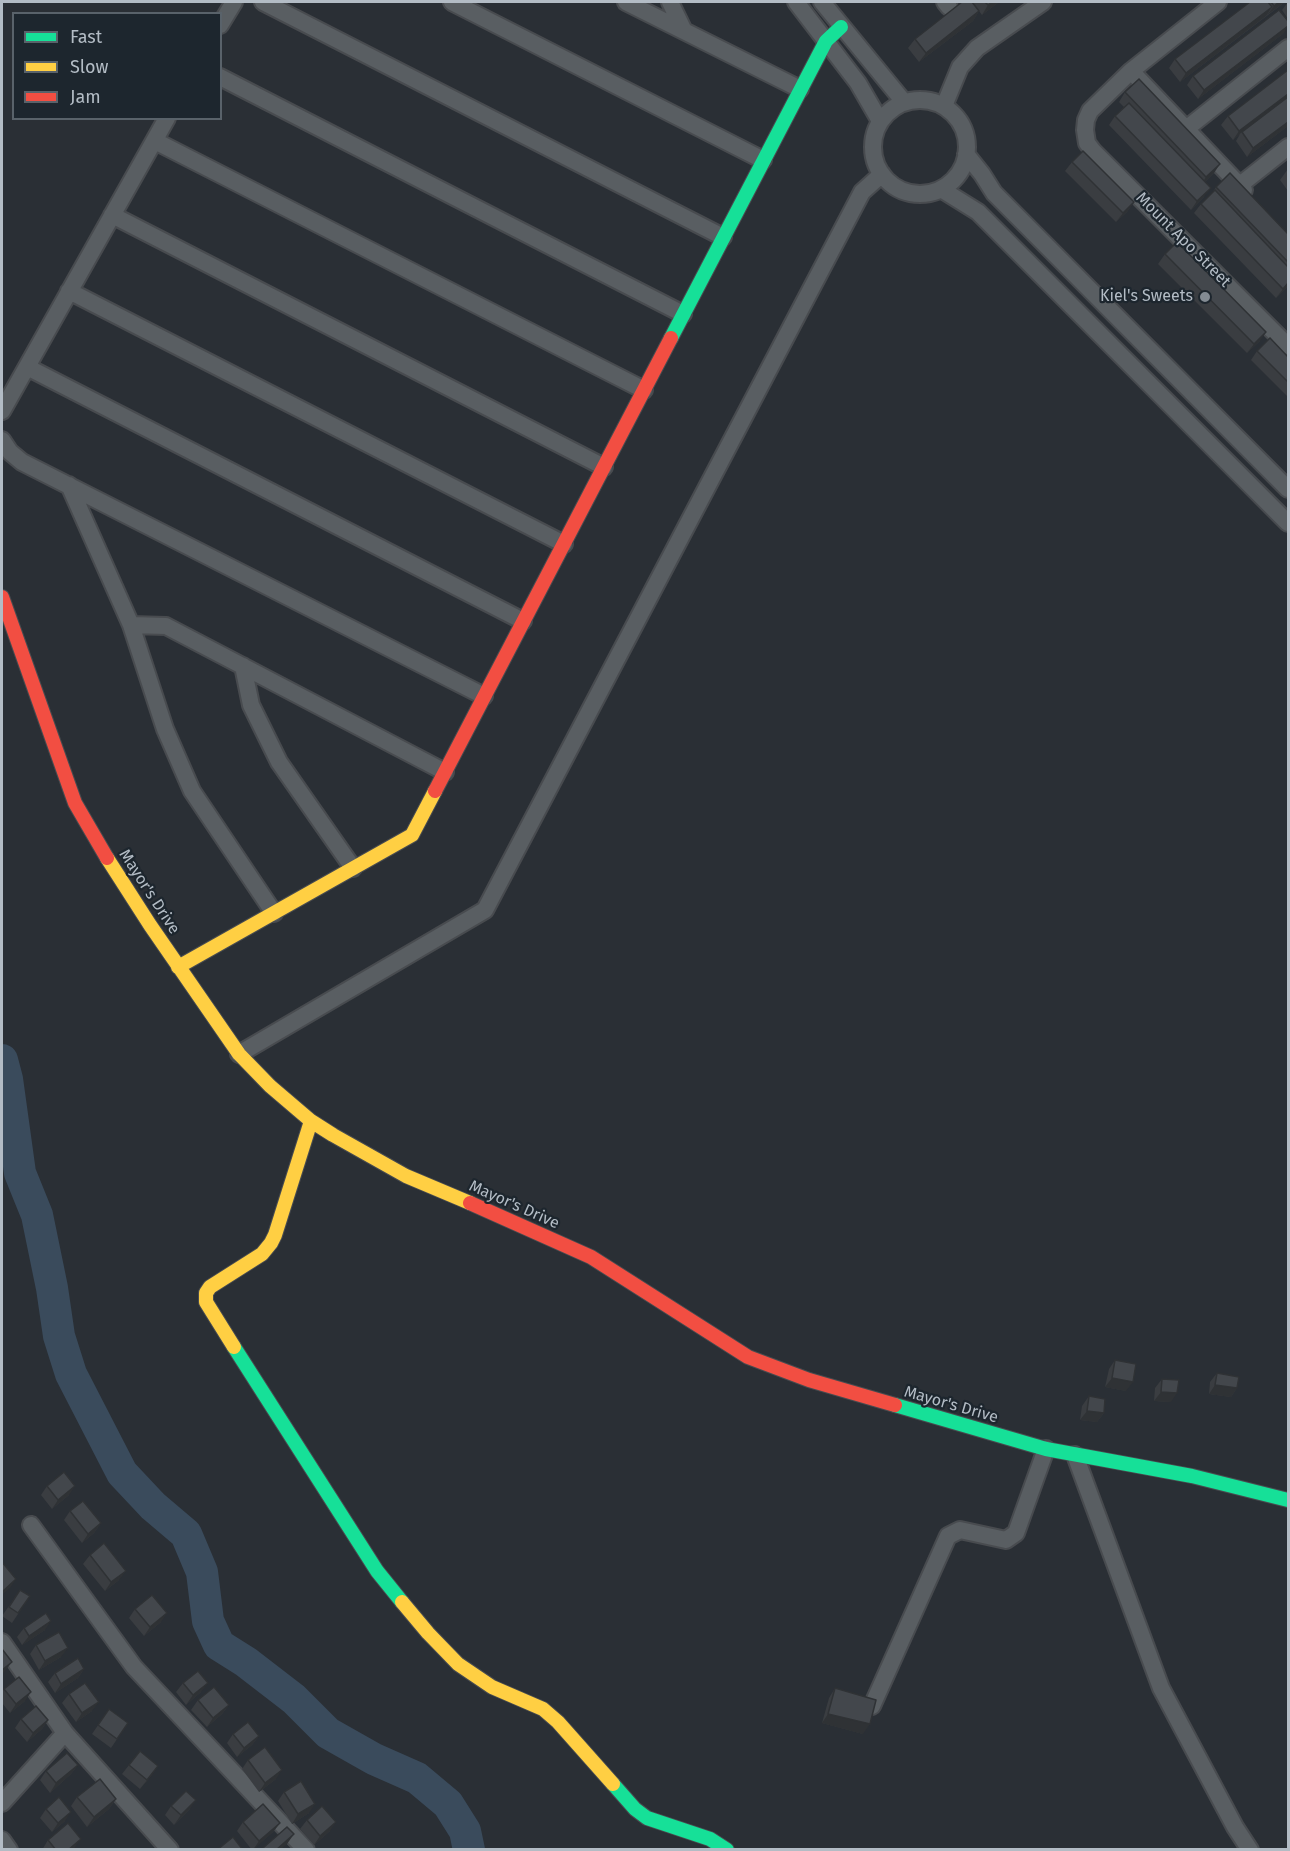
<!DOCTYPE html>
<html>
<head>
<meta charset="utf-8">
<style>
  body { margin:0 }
  #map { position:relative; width:1290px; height:1851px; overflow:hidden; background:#2a2f35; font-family:"Fira Sans",sans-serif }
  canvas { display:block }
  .frame { position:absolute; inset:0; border:3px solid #b3bcc5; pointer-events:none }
  .legend { position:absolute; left:12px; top:12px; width:210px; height:108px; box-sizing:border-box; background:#1d262e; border:2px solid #59626a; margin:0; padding:8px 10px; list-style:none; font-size:18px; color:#b3bcc5 }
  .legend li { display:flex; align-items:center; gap:12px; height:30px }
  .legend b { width:30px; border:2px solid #59626a }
</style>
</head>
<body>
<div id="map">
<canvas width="1290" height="1851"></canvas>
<div class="frame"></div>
<ul class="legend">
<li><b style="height:8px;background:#16e098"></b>Fast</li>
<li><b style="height:8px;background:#ffcf43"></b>Slow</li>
<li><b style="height:8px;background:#f24e42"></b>Jam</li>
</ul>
</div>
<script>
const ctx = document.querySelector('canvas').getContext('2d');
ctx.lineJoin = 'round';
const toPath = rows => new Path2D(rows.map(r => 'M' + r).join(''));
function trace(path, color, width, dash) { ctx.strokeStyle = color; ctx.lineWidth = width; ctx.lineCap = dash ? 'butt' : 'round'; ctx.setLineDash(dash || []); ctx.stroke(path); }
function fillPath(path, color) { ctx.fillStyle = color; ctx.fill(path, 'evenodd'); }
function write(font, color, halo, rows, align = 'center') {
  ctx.font = font + ' "Fira Sans",sans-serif'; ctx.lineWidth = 4.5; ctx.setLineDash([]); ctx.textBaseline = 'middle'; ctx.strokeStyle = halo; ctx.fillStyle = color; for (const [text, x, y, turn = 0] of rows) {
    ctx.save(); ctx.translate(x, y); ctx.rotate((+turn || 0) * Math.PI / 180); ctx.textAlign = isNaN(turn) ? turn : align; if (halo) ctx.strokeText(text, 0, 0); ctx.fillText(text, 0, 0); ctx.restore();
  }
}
const river = toPath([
  [2,1060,7,1079,20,1173,37,1215,52,1288,59,1336,71,1374,122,1473,153,1506,186,1534,202,1572,208,1621,219,1645,246,1662,294,1699,328,1733,374,1759,417,1778,448,1804,465,1831,469,1850]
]);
const street = toPath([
  [263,2,723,237],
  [452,2,763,160],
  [626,2,800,89],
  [670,2,684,31],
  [796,2,858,83,880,121],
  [822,2,904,102],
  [945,2,949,7],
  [1218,2,1131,71,1090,111,1086,120,1085,130,1087,143,1093,151,1288,346],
  [220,25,234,2],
  [1131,71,1244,190],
  [220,77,683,314],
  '873 147a47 47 0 1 1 94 0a47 47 0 1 1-94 0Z',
  [944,106,960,67,977,48,1043,2],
  [1186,129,1288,48],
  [155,141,644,390],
  [966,154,982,174,994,193,1288,489],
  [1240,185,1288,147],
  [941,189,978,212,1288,523],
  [112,215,604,467],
  [69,291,564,544],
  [27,367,523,621],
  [2,411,167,118],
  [2,440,10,452,22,462,484,696],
  [69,485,131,625,165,729,192,791,274,913],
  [131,625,166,626,445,772],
  [243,666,251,705,279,762,353,868],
  [239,1054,485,910,862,192,882,174],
  [1075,1455,1161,1688,1235,1827,1250,1850],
  [31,1525,134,1667,306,1850],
  [2,1642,65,1733,170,1850],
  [872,1706,948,1536,960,1530,1006,1540,1016,1533,1046,1449],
  [2,1803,65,1733],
  [2,1840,9,1850]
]);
const fast = toPath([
  [671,338,826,41,841,27],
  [234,1347,377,1571,402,1602],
  [895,1405,1046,1449,1192,1476,1288,1500],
  [613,1784,635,1809,647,1818,710,1839,727,1850]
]);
const slow = toPath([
  [107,858,150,925,239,1054,270,1086,311,1121,333,1135,406,1176,470,1203],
  [178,967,412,835,435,791],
  [234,1347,206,1302,206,1293,210,1287,262,1254,271,1243,275,1235,311,1121],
  [402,1602,428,1633,458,1664,492,1687,543,1709,558,1722,613,1784]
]);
const jam = toPath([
  [2,597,75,803,107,858],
  [435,791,671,338],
  [470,1203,591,1257,748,1357,809,1380,895,1405]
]);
const wall = toPath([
  [972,2,999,2,982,15],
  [1250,2,1285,2,1180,82,1169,68,1175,59],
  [1288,2,1288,19,1282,10],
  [979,11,973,21,919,62,908,48,915,39],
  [1284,33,1198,99,1187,85,1193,76],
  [1288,70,1288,126,1247,157,1236,141,1240,134,1233,140,1221,125,1228,116],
  [1125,92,1214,173,1205,182,1204,197,1191,210,1109,125,1115,116,1124,107,1119,102],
  [1072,162,1134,202,1127,212,1116,222,1065,171],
  [1288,169,1288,191,1280,180],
  [1216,187,1288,234,1288,286,1276,298,1194,213,1201,204,1212,193],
  [1165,254,1260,341,1247,353,1158,264],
  [1257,351,1288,357,1288,397,1251,360],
  [1115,1360,1126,1391,1105,1387,1109,1369],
  [1217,1373,1237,1388,1231,1397,1209,1394,1210,1382],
  [1162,1379,1171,1402,1154,1401,1155,1388],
  [1089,1396,1104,1413,1097,1422,1080,1420,1082,1406],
  [47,1486,69,1495,52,1509,41,1495],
  [70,1511,101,1523,94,1533,82,1543,64,1520],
  [90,1555,119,1580,105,1591,83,1564],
  [20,1590,30,1596,12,1623,2,1616],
  [135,1609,161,1622,144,1636,129,1618],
  [24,1628,45,1630,22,1645,17,1637],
  [36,1645,61,1657,39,1670,30,1654],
  [84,1669,78,1678,55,1693,48,1682,55,1673],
  [183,1683,201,1692,186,1705,176,1692],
  [835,1688,863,1734,822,1723,829,1698],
  [4,1689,25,1701,10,1713,2,1703,2,1692],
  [69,1694,92,1711,76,1722,62,1703],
  [198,1700,229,1705,222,1714,207,1727,191,1710],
  [109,1709,128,1723,111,1748,92,1734],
  [21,1719,48,1720,42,1729,27,1742,15,1728],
  [233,1734,259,1736,252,1745,237,1757,227,1743],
  [248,1760,276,1779,259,1792,242,1769],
  [78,1765,71,1774,50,1793,40,1780,46,1771],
  [129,1765,152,1775,140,1789,122,1774],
  [284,1792,309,1813,292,1824,278,1801],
  [77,1797,116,1799,109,1809,87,1827,71,1806],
  [171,1806,190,1809,174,1825,165,1815],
  [46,1809,65,1821,52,1832,40,1818],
  [307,1820,330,1831,314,1845,300,1829],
  [243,1822,280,1823,273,1832,252,1850,237,1831],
  [48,1840,75,1848,73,1850,42,1850]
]);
const shadedWall = toPath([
  [993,2,999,2,982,15,988,5],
  [1279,2,1285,2,1267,15,1274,6],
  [1272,7,1266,16,1180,82,1186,73],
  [979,11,973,21,919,62,926,53],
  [1288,26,1284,33,1198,99,1204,90],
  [1288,94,1288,99,1242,132,1233,140,1239,131],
  [1288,122,1288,126,1247,157,1253,148],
  [1220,164,1214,173,1200,187,1206,177],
  [1211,188,1204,197,1191,210,1197,201],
  [1134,202,1127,212,1116,222,1123,213],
  [1288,283,1288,286,1276,298,1283,289],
  [1266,332,1260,341,1247,353,1254,344],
  [1112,1378,1133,1382,1126,1391,1105,1387],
  [1215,1385,1237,1388,1231,1397,1209,1394],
  [1161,1392,1177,1393,1171,1402,1154,1401],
  [1087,1411,1104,1413,1097,1422,1080,1420],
  [75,1486,69,1495,52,1509,58,1500],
  [101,1523,94,1533,82,1543,88,1534],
  [126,1571,119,1580,105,1591,111,1582],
  [16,1579,10,1588,2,1595,2,1592],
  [167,1613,161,1622,144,1636,150,1627],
  [51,1621,45,1630,22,1645,29,1636],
  [68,1648,61,1657,39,1670,45,1661],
  [12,1662,5,1671,2,1674,2,1670],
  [84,1669,78,1678,55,1693,61,1684],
  [208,1683,201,1692,186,1705,193,1695],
  [31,1692,25,1701,10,1713,16,1704],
  [99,1702,92,1711,76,1722,82,1713],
  [229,1705,222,1714,207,1727,213,1718],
  [828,1714,870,1724,863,1734,822,1723],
  [48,1720,42,1729,27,1742,33,1733],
  [259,1736,252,1745,237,1757,244,1748],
  [78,1765,71,1774,50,1793,56,1783],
  [158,1766,152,1775,140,1789,147,1780],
  [282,1770,276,1779,259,1792,265,1783],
  [116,1799,109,1809,87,1827,94,1817],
  [196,1800,190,1809,174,1825,181,1815],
  [315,1804,309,1813,292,1824,298,1814],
  [71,1812,65,1821,52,1832,58,1823],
  [336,1822,330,1831,314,1845,320,1836],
  [280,1823,273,1832,253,1850,259,1841],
  [294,1834,287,1844,280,1850,276,1850],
  [81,1839,73,1850,68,1850]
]);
const building = toPath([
  [962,2,972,2,979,11,926,53,915,39,962,2],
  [985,2,993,2,988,5,985,2],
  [1250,2,1268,2,1272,7,1186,73,1175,59,1250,2],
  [1271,2,1279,2,1274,6,1271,2],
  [1279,10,1288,21,1288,26,1204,90,1193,76,1279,10],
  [1288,70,1288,94,1239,131,1228,116,1288,70],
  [1139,79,1220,164,1206,177,1125,92,1139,79],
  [1288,97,1288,122,1253,148,1242,132,1288,97],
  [1129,103,1211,188,1197,201,1115,116,1129,103],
  [1083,151,1134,202,1123,213,1072,162,1083,151],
  [1230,173,1288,234,1288,262,1216,187,1230,173],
  [1215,190,1288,267,1288,283,1283,289,1201,204,1215,190],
  [1177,242,1266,332,1254,344,1165,254,1177,242],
  [1270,338,1288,357,1288,382,1257,351,1270,338],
  [1115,1360,1136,1364,1133,1382,1112,1378,1115,1360],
  [1217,1373,1239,1377,1237,1388,1215,1385,1217,1373],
  [1162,1379,1179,1380,1177,1393,1161,1392,1162,1379],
  [1089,1396,1105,1399,1104,1413,1087,1411,1089,1396],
  [64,1472,75,1486,58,1500,47,1486,64,1472],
  [83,1501,101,1523,88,1534,70,1511,83,1501],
  [104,1543,126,1571,111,1582,90,1555,104,1543],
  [2,1562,16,1579,2,1592,2,1562],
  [20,1590,30,1596,18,1613,9,1607,20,1590],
  [152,1595,167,1613,150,1627,135,1609,152,1595],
  [46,1613,51,1621,29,1636,24,1628,46,1613],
  [59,1632,68,1648,45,1661,36,1645,59,1632],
  [2,1649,12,1662,2,1670,2,1649],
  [78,1658,84,1669,61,1684,55,1673,78,1658],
  [198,1671,208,1683,193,1695,183,1683,198,1671],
  [19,1677,31,1692,16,1704,4,1689,19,1677],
  [85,1683,99,1702,82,1713,69,1694,85,1683],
  [214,1687,229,1705,213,1718,198,1700,214,1687],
  [835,1688,876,1700,870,1724,828,1714,835,1688],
  [36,1706,48,1720,33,1733,21,1719,36,1706],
  [109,1709,128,1723,117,1739,98,1725,109,1709],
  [248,1722,259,1736,244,1748,233,1734,248,1722],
  [265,1747,282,1770,265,1783,248,1760,265,1747],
  [140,1751,158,1766,147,1780,129,1765,140,1751],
  [67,1753,78,1765,56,1783,46,1771,67,1753],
  [100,1779,116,1799,94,1817,77,1797,100,1779],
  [301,1781,315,1804,298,1814,284,1792,301,1781],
  [186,1791,196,1800,181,1815,171,1806,186,1791],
  [59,1797,71,1812,58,1823,46,1809,59,1797],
  [263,1804,280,1823,259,1841,243,1822,263,1804],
  [322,1806,336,1822,320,1836,307,1820,322,1806],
  [68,1823,81,1839,68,1850,56,1850,48,1840,68,1823],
  [287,1827,294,1834,276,1850,264,1850,263,1848,287,1827],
  [233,1837,243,1850,217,1850,233,1837]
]);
const markers = [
  [1205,297,6,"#838b93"]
];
const streetNames = [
  ["Mount Apo Street",1183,240,45],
  ["Mayor's Drive",149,892,57],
  ["Mayor's Drive",514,1205,24],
  ["Mayor's Drive",951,1405,16]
];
const poiNames = [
  ["Kiel's Sweets",1193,297]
];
trace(river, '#3a4b5c', 32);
trace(street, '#484b4f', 20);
trace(fast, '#484b4f', 16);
trace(slow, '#484b4f', 16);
trace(jam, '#484b4f', 16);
trace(street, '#595e62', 16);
trace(fast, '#16e098', 14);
trace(slow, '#ffcf43', 14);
trace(jam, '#f24e42', 14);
fillPath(wall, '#3a3d41');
fillPath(shadedWall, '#2f3235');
fillPath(building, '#43474c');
trace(building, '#2f3235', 1.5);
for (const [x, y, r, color] of markers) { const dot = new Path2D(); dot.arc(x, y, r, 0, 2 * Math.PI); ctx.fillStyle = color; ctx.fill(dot); trace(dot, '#1d262e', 2); }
write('16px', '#b3bcc5', '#1d262e', streetNames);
write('16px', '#b3bcc5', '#1d262e', poiNames, 'right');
</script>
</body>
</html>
